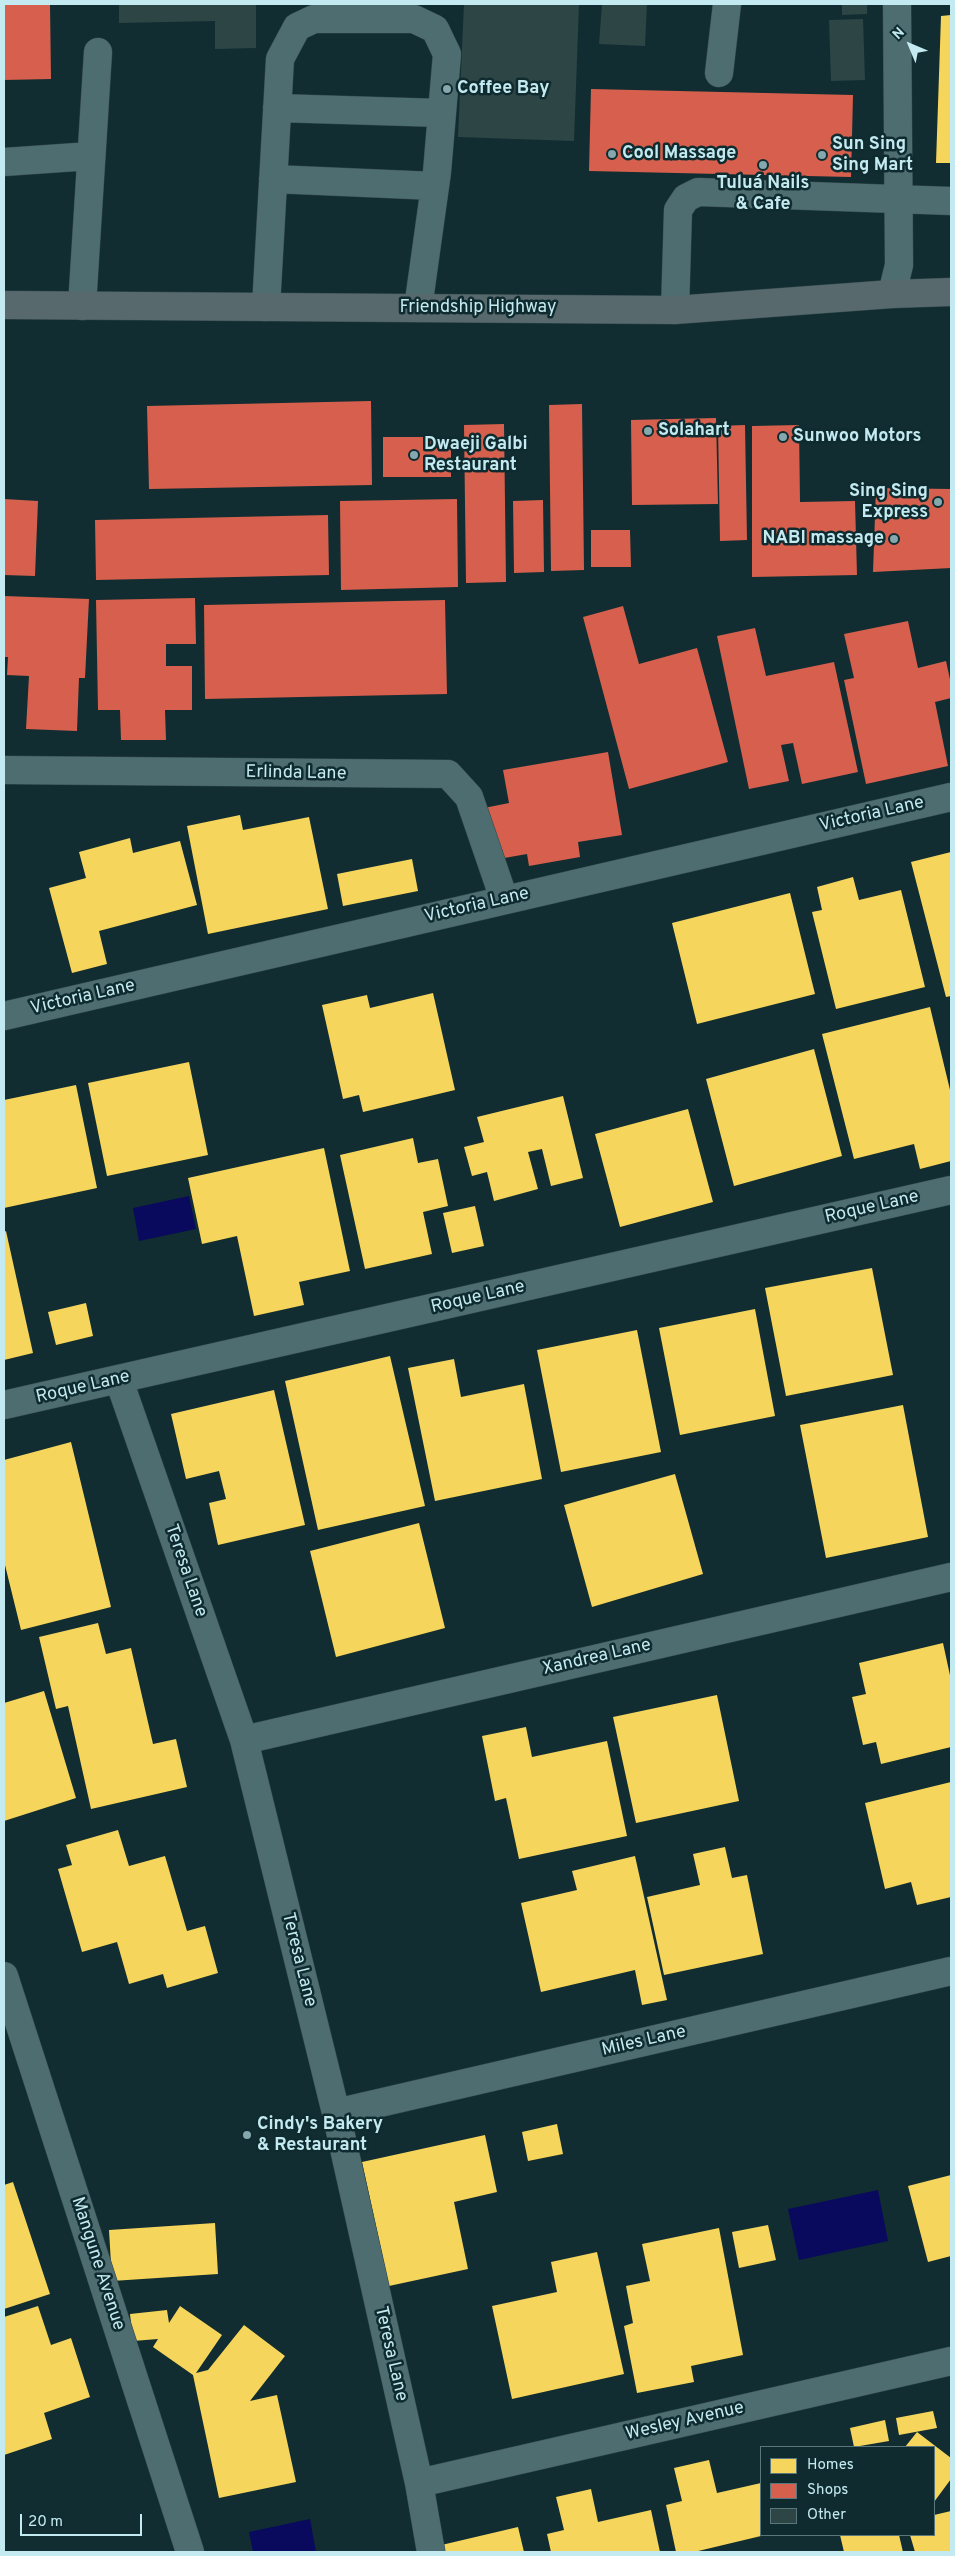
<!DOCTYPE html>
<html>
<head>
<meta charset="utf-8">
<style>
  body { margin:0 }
  #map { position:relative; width:955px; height:2556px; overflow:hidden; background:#112d31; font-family:Overpass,sans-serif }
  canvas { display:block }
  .frame { position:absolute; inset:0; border:5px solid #c2eaf0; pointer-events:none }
  .legend { position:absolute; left:760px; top:2446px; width:175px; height:90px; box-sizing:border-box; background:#0f2b2f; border:1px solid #57777c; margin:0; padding:6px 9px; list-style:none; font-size:15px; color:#c2eaf0 }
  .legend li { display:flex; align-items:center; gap:10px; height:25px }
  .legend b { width:25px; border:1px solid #57777c }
  .north { position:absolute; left:885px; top:20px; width:50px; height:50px; -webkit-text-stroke:4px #0f2b2f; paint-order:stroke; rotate:315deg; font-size:14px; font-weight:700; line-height:20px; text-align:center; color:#c2eaf0 }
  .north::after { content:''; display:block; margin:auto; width:18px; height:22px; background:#c2eaf0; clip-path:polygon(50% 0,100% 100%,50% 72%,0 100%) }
  .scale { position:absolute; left:20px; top:2514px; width:122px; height:22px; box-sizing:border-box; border:2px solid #c2eaf0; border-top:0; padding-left:6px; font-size:15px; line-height:18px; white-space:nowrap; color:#c2eaf0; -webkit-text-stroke:4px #0f2b2f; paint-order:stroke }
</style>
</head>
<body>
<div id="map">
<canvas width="955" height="2556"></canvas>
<div class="frame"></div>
<ul class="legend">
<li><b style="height:14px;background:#f6d55c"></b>Homes</li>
<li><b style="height:14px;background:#d6604d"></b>Shops</li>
<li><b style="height:14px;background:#2e4546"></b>Other</li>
</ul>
<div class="north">N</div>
<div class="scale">20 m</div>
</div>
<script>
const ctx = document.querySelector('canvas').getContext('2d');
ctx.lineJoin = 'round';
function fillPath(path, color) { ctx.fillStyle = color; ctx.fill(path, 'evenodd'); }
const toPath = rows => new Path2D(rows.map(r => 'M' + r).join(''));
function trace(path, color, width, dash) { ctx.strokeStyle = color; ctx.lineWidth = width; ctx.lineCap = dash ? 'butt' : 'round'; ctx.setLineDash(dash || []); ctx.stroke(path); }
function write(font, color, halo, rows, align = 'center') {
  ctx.font = font + ' Overpass,sans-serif'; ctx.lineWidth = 5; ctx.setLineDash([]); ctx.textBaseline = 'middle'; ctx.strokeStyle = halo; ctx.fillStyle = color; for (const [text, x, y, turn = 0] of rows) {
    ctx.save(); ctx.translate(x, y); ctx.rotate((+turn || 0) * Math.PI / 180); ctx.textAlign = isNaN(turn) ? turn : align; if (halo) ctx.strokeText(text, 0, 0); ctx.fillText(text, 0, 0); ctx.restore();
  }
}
const water = toPath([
  [189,1196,196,1229,139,1241,133,1208],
  [878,2190,888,2241,799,2260,788,2209],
  [310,2519,316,2552,253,2552,249,2532]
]);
const homes = toPath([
  [951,15,951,163,936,163,941,16],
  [240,815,243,830,309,817,328,909,208,934,187,826],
  [130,838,133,853,180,841,197,905,99,931,107,964,72,973,49,888,86,878,79,852],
  [951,852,951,996,946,997,911,862],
  [412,859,418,891,343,906,337,874],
  [853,877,859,900,901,890,925,987,836,1009,812,912,822,910,817,887],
  [790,893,815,994,697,1024,672,923],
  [433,993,455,1090,363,1112,359,1095,343,1099,322,1005,367,995,370,1008],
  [930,1007,951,1094,951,1161,920,1169,914,1144,854,1159,822,1034],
  [814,1049,842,1156,734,1186,706,1079],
  [189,1062,208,1155,107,1176,88,1083],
  [76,1085,97,1188,4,1208,4,1100],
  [563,1096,583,1178,551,1186,542,1149,528,1152,538,1189,494,1201,487,1172,472,1176,464,1147,484,1142,477,1117],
  [688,1109,713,1202,620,1227,595,1134],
  [413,1138,418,1163,438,1159,448,1206,423,1212,432,1254,365,1269,340,1155],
  [324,1148,350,1271,299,1282,304,1305,254,1316,237,1236,202,1244,188,1178],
  [475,1206,484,1246,452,1253,443,1213],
  [6,1231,33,1353,4,1360,4,1232],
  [872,1268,893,1375,786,1396,765,1288],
  [86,1303,93,1336,56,1345,48,1312],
  [755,1309,775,1416,680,1435,659,1328],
  [637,1330,661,1452,561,1472,537,1350],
  [390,1356,425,1506,318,1530,285,1381],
  [454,1359,461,1397,524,1384,542,1479,435,1501,408,1368],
  [274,1390,305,1525,218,1545,209,1503,226,1499,219,1471,186,1479,171,1414],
  [903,1405,928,1537,826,1558,800,1425],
  [71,1442,111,1607,21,1630,4,1561,4,1460],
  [675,1474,703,1574,592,1607,564,1505],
  [419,1523,445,1628,336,1657,310,1551],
  [98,1623,106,1654,131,1648,153,1744,176,1739,187,1787,91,1809,68,1706,56,1709,39,1637],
  [943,1643,951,1680,951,1747,881,1764,876,1742,863,1745,852,1697,866,1694,859,1663],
  [44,1691,76,1798,4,1821,4,1703],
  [717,1695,739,1801,636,1823,613,1717],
  [526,1727,532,1757,607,1741,627,1836,519,1859,506,1798,495,1801,482,1736],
  [951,1782,951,1897,917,1905,911,1882,885,1889,865,1803],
  [118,1830,129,1866,165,1856,187,1931,205,1926,218,1973,167,1988,163,1974,129,1984,117,1942,82,1952,58,1869,72,1865,66,1845],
  [725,1847,732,1878,747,1875,763,1954,664,1975,647,1897,700,1885,693,1854],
  [635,1856,667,2000,642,2005,635,1970,541,1992,521,1903,577,1890,572,1871],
  [557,2124,563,2154,528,2161,522,2132],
  [485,2135,497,2192,454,2202,468,2269,389,2286,362,2162],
  [951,2175,951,2256,928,2262,908,2186],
  [13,2182,50,2294,4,2309,4,2185],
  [215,2223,218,2274,112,2281,109,2230],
  [768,2225,776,2260,739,2268,732,2232],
  [719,2228,743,2355,691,2366,694,2382,637,2393,624,2326,633,2323,626,2286,650,2281,642,2244],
  [597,2252,624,2374,512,2399,492,2306,557,2292,551,2262],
  [38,2306,51,2345,71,2338,90,2397,44,2413,52,2439,4,2455,4,2317],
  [180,2306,222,2335,196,2373,208,2370,244,2325,285,2356,250,2401,277,2395,296,2482,219,2498,193,2375,153,2347,158,2339,133,2341,130,2314,167,2310,169,2323],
  [933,2411,937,2428,899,2435,896,2418],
  [885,2420,889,2441,854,2447,850,2428],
  [917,2432,951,2458,951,2479,934,2502,934,2447,905,2447],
  [709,2460,717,2493,761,2483,761,2536,694,2552,676,2552,666,2505,682,2501,674,2468],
  [591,2489,598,2522,651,2510,660,2552,551,2552,547,2534,564,2530,556,2497],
  [951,2511,951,2552,915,2552,910,2535,934,2535,934,2515],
  [518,2527,524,2552,434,2552,433,2547],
  [840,2535,899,2535,903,2552,844,2552]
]);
const shops = toPath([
  [4,4,50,4,51,79,4,80],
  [591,89,853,95,851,177,589,171],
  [371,401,372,485,149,489,147,406],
  [582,404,584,570,551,571,549,405],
  [716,418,718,504,632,505,631,420],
  [504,424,506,582,466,583,464,425],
  [745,425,747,540,720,541,718,426],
  [799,425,800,502,855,501,857,575,752,577,752,426],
  [383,437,451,437,451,477,383,477],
  [876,488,951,489,951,568,873,572],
  [4,499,38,501,35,576,4,575],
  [457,499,458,587,341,590,340,501],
  [543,500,544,572,514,573,513,501],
  [328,515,329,575,96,580,95,520],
  [591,530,630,530,631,567,591,567],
  [4,596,89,599,85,678,79,678,77,731,26,729,29,676,7,675,8,657,4,657],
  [195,598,196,644,166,644,166,666,192,666,192,710,165,710,166,740,121,740,120,710,98,710,96,600],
  [445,600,447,694,205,699,204,605],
  [623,606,639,664,697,648,728,762,629,789,583,617],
  [908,621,918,668,946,661,951,684,951,698,935,702,948,766,866,784,844,680,854,678,844,634],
  [755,628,766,676,834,662,858,772,802,784,793,743,781,745,789,781,749,789,717,636],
  [608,752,622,835,578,842,580,857,529,866,527,854,493,860,484,808,509,803,503,770]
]);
const building = toPath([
  [119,4,256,4,256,48,215,49,215,21,119,23],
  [464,4,579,4,574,141,458,137],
  [602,4,647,4,645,46,599,44],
  [842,4,867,4,867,14,842,15],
  [863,19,865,80,831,81,829,20]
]);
const minor = toPath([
  [719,73,727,4],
  [277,108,441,113],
  [4,162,91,156],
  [273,179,435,186],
  [892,294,899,265,897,4],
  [82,306,98,52],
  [266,307,280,59,297,27,314,19,414,19,435,29,447,54,437,172,418,308],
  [675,310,678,210,686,198,698,192,951,201],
  [4,770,448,774,469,797,504,899],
  [4,1016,951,797],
  [119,1380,244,1740,336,2113,419,2483,431,2552],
  [4,1405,951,1190],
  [244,1740,951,1577],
  [4,1976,190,2552],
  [336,2113,951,1971],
  [419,2483,951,2361]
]);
const major = toPath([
  [4,305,675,310,892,294,951,292]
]);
const markers = [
  [447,89,5,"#84a8ad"],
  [612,154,5,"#84a8ad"],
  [822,155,5,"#84a8ad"],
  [763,165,5,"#84a8ad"],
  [648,431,5,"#84a8ad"],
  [783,437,5,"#84a8ad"],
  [414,455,5,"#84a8ad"],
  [938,502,5,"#84a8ad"],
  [894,539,5,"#84a8ad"],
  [247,2135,5,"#84a8ad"]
];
const poiNames = [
  ["Coffee Bay",457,89],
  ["Sun Sing",832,145],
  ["Sing Mart",832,166],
  ["Cool Massage",622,154],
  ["Tuluá Nails",763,184,"center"],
  ["& Cafe",763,205,"center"],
  ["Solahart",658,431],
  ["Sunwoo Motors",793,437],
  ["Dwaeji Galbi",424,445],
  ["Restaurant",424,466],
  ["Sing Sing",928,492,"right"],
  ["Express",928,513,"right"],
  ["NABI massage",884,539,"right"],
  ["Cindy's Bakery",257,2125],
  ["& Restaurant",257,2146]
];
const streetNames = [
  ["Friendship Highway",478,308],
  ["Erlinda Lane",296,774,1],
  ["Victoria Lane",872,815,-13],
  ["Victoria Lane",477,906,-13],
  ["Victoria Lane",83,998,-13],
  ["Roque Lane",872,1208,-13],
  ["Roque Lane",478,1298,-13],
  ["Roque Lane",83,1388,-13],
  ["Teresa Lane",185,1571,71],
  ["Xandrea Lane",597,1658,-13],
  ["Teresa Lane",298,1960,76],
  ["Miles Lane",644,2042,-13],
  ["Mangune Avenue",97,2264,72],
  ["Teresa Lane",390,2354,77],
  ["Wesley Avenue",685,2422,-13]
];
fillPath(water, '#090a5e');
fillPath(homes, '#f6d55c');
fillPath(shops, '#d6604d');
fillPath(building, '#2e4546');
trace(minor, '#32484b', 29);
trace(major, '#32484b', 29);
trace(minor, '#4e6d71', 28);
trace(major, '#57696c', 28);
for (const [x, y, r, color] of markers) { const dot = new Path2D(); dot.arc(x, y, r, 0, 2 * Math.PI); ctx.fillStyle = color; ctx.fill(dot); trace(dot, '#0f2b2f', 2); }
write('bold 18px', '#c2eaf0', '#0f2b2f', poiNames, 'left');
write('18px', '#c2eaf0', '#0f2b2f', streetNames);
</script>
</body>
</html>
